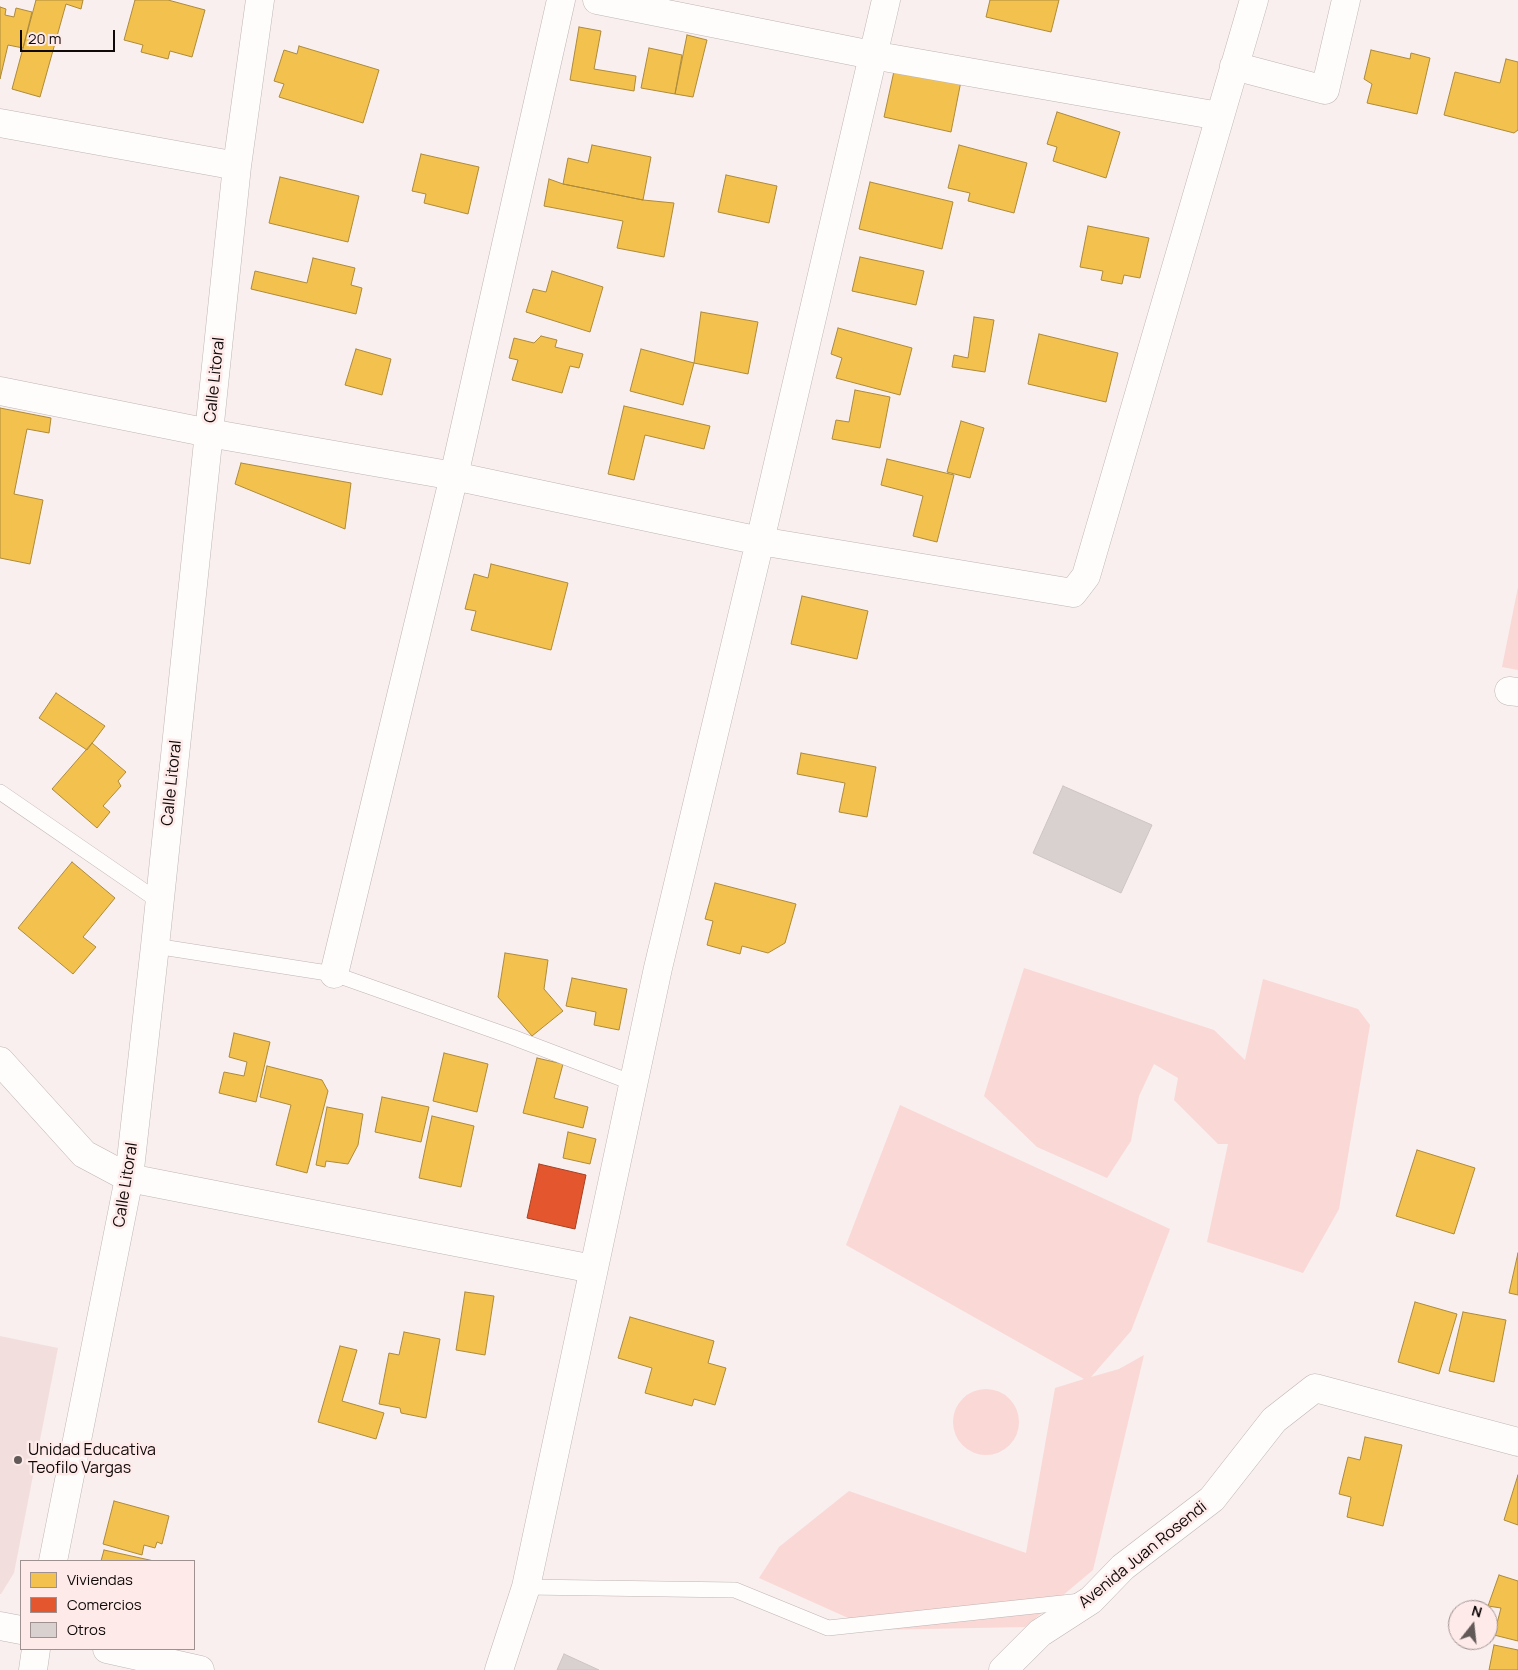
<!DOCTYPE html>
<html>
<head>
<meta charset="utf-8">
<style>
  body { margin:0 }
  #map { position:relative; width:1518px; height:1670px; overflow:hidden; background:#f9efee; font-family:Manrope,sans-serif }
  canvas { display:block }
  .legend { position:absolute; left:20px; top:1560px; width:175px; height:90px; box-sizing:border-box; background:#feebe9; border:1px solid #9f918f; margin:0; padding:6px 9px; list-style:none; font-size:15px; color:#100909 }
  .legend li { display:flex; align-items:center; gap:10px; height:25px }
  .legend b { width:25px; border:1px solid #9f918f }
  .north { position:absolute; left:1448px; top:1600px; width:50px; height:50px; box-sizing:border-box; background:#feebe9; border:1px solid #9f918f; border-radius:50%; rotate:16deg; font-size:14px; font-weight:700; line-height:20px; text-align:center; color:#100909 }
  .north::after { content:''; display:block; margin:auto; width:18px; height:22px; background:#625a59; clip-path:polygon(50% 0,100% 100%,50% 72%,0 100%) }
  .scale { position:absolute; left:20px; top:30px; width:95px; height:22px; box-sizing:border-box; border:2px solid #100909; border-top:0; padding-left:6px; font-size:15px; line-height:18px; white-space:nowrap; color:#100909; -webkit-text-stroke:4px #feebe9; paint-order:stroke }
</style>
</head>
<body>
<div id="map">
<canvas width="1518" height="1670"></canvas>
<ul class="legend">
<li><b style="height:14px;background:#f2c14e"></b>Viviendas</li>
<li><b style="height:14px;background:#e4572e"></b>Comercios</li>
<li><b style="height:14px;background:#d9d1d0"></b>Otros</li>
</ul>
<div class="north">N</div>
<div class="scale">20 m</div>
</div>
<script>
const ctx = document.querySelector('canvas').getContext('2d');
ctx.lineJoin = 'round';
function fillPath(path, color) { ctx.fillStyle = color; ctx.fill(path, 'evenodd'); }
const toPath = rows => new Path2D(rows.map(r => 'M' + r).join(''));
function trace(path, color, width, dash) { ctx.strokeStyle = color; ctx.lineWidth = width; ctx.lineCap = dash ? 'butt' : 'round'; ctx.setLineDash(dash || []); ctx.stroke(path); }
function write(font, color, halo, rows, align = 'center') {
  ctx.font = font + ' Manrope,sans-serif'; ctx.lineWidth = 5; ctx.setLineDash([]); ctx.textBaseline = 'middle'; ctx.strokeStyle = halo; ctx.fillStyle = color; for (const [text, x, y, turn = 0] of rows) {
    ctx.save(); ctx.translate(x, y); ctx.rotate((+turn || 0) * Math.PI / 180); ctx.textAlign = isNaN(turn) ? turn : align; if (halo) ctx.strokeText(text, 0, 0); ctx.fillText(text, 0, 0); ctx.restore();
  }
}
const built = toPath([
  [0,1336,58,1348,14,1573,1,1594,0,1594]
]);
const green = toPath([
  [1518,587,1518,670,1502,667],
  [1024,968,1214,1030,1245,1060,1263,979,1358,1009,1370,1025,1339,1209,1303,1273,1207,1242,1228,1144,1218,1144,1174,1100,1178,1078,1154,1064,1139,1096,1131,1141,1107,1178,1037,1147,984,1096],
  [900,1105,1170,1229,1131,1331,1091,1377,1119,1369,1144,1355,1093,1570,1025,1627,875,1630,759,1578,779,1547,849,1491,1026,1553,1055,1388,1084,1379,846,1245],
  '953 1422a33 33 0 1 1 66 0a33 33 0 1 1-66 0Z'
]);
const homes = toPath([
  [36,0,83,0,81,9,66,4,40,97,12,89,36,0],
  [135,0,168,0,205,10,192,57,170,51,168,59,141,52,143,45,124,40,135,0],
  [990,0,1059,0,1051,32,986,17,990,0],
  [0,7,6,9,5,15,14,17,16,8,32,12,23,48,8,45,0,79,0,7],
  [579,27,601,31,594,69,636,76,634,91,570,80,579,27],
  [687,35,707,40,693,97,675,94,687,35],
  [299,46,379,70,363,123,279,97,284,84,274,81,284,50,297,54,299,46],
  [649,48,682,55,675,94,641,88,649,48],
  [1371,50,1410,59,1411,53,1430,58,1417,114,1367,103,1372,84,1364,79,1371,50],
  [1506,59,1518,62,1518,130,1514,133,1444,115,1455,72,1500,83,1506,59],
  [896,62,962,76,951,132,884,117,896,62],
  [1057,112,1120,132,1106,178,1053,161,1057,147,1047,144,1057,112],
  [592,145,651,157,643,200,563,184,568,158,588,163,592,145],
  [959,145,1027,163,1014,213,968,201,970,193,948,188,959,145],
  [421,154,479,167,468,214,424,203,426,194,412,191,421,154],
  [726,175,777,186,769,223,718,212,726,175],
  [280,177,359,196,348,242,269,223,280,177],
  [549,179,563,184,643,200,674,203,664,257,617,248,623,221,544,206,549,179],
  [870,182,953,202,942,249,859,229,870,182],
  [1088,226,1149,238,1140,278,1124,275,1122,284,1101,280,1103,271,1080,267,1088,226],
  [860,257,924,271,916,305,852,291,860,257],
  [313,258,355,268,351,285,362,288,356,314,251,289,255,271,307,283,313,258],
  [552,271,603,287,590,332,526,312,533,289,546,292,552,271],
  [701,312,758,322,748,374,694,363,701,312],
  [974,317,994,320,985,372,952,367,954,355,968,358,974,317],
  [838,328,912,348,900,395,836,378,842,358,831,354,838,328],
  [1039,334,1118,353,1106,402,1028,384,1039,334],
  [541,336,557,340,555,347,583,354,579,368,570,366,562,393,512,380,518,360,509,358,514,338,534,343,541,336],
  [356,349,391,359,382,395,345,385,356,349],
  [641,349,694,363,683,405,630,391,641,349],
  [855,390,890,397,880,448,832,439,836,420,849,422,855,390],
  [624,406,710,426,704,449,645,435,634,480,608,474,624,406],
  [0,408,51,418,49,433,27,429,14,494,43,500,30,564,0,558,0,408],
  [961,421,984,428,970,478,947,472,961,421],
  [887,459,954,475,937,542,913,536,923,496,881,485,887,459],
  [241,463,351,483,345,529,235,484,241,463],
  [491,564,568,583,551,650,471,630,476,611,465,609,474,574,488,578,491,564],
  [802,596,868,611,857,659,791,644,802,596],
  [56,693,105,726,87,750,39,718,56,693],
  [92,743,126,772,118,781,121,786,103,806,110,812,97,828,52,789,92,743],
  [801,753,876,767,867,817,839,812,845,783,797,774,801,753],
  [72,862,115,898,83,937,96,947,73,974,18,928,72,862],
  [715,883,796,904,785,943,768,953,742,946,740,954,707,945,713,921,705,919,715,883],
  [505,953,548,960,544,989,563,1011,532,1036,498,997,505,953],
  [572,978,627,989,619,1030,594,1025,596,1012,566,1006,572,978],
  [234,1033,270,1042,256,1102,219,1093,224,1072,244,1076,247,1062,229,1057,234,1033],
  [444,1053,488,1064,477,1112,433,1101,444,1053],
  [537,1058,563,1064,554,1098,588,1107,583,1128,523,1113,537,1058],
  [267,1066,322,1080,328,1091,307,1173,276,1165,291,1105,260,1097,267,1066],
  [382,1097,429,1107,421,1142,375,1132,382,1097],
  [327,1107,363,1114,358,1145,348,1164,326,1161,325,1167,316,1165,327,1107],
  [432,1116,474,1126,461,1187,419,1178,432,1116],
  [568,1132,596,1139,590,1164,563,1158,568,1132],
  [1417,1150,1475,1168,1454,1234,1396,1216,1417,1150],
  [1518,1253,1518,1295,1509,1293,1518,1253],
  [465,1292,494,1296,485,1355,456,1350,465,1292],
  [1415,1302,1457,1314,1439,1374,1398,1362,1415,1302],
  [1463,1312,1506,1320,1494,1382,1449,1371,1463,1312],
  [630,1317,714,1341,708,1363,726,1368,715,1405,694,1399,692,1406,645,1393,652,1368,618,1358,630,1317],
  [404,1332,440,1339,426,1418,401,1413,400,1408,379,1404,389,1353,399,1355,404,1332],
  [340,1346,357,1350,342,1401,384,1413,376,1439,318,1422,340,1346],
  [1365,1437,1402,1445,1383,1526,1347,1517,1351,1497,1339,1494,1348,1457,1360,1460,1365,1437],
  [1518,1475,1518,1525,1504,1520,1518,1475],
  [114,1501,169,1516,162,1544,157,1542,155,1548,144,1545,142,1555,103,1544,114,1501],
  [104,1550,154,1561,101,1561,104,1550],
  [1499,1575,1518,1581,1518,1641,1494,1635,1501,1608,1488,1606,1499,1575],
  [1494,1645,1518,1650,1518,1670,1489,1670,1494,1645]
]);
const shops = toPath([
  [539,1164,586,1175,575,1229,527,1218,539,1164]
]);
const building = toPath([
  [1063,786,1152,825,1121,893,1033,853,1063,786],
  [564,1654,599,1670,557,1670,564,1654]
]);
const service = toPath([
  [0,792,160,902],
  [155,946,334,974,512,1037,633,1083],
  [526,1587,735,1590,828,1628,1081,1601]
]);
const minor = toPath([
  [597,0,872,55,1219,116],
  [1234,66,1325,90,1346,0],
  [0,123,237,166],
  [0,391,209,433,454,476,760,541,1073,593,1086,576,1254,0],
  [1509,691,1518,692],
  [334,974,454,476,561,0],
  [0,1061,84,1154,129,1178,593,1269],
  [53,1561,129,1178,155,946,237,166,260,0],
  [0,1626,21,1630],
  [107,1649,200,1670],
  [33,1670,36,1649],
  [499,1670,526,1587,658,968,760,541,886,0],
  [1003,1670,1040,1633,1091,1600,1123,1567,1212,1499,1274,1420,1315,1388,1518,1442]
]);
const markers = [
  [18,1460,5,"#625a59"]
];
const streetNames = [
  ["Calle Litoral",215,380,-84],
  ["Calle Litoral",172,783,-84],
  ["Calle Litoral",126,1185,-81],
  ["Avenida Juan Rosendi",1143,1555,-39]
];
const poiNames = [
  ["Unidad Educativa",28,1451],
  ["Teofilo Vargas",28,1469]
];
fillPath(built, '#f2dfdd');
fillPath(green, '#fad8d5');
fillPath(homes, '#f2c14e');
trace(homes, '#ae8a39', 1);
fillPath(shops, '#e4572e');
trace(shops, '#a44023', 1);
fillPath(building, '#d9d1d0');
trace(building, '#cdc4c4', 1);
trace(service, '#beb5b4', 16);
trace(minor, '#beb5b4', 29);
trace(service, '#fefdfc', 15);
trace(minor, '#fefdfc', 28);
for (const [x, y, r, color] of markers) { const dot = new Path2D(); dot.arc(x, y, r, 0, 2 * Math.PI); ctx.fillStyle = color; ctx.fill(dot); trace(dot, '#feebe9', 2); }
write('16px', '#100909', '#feebe9', streetNames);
write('16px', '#100909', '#feebe9', poiNames, 'left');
</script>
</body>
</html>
